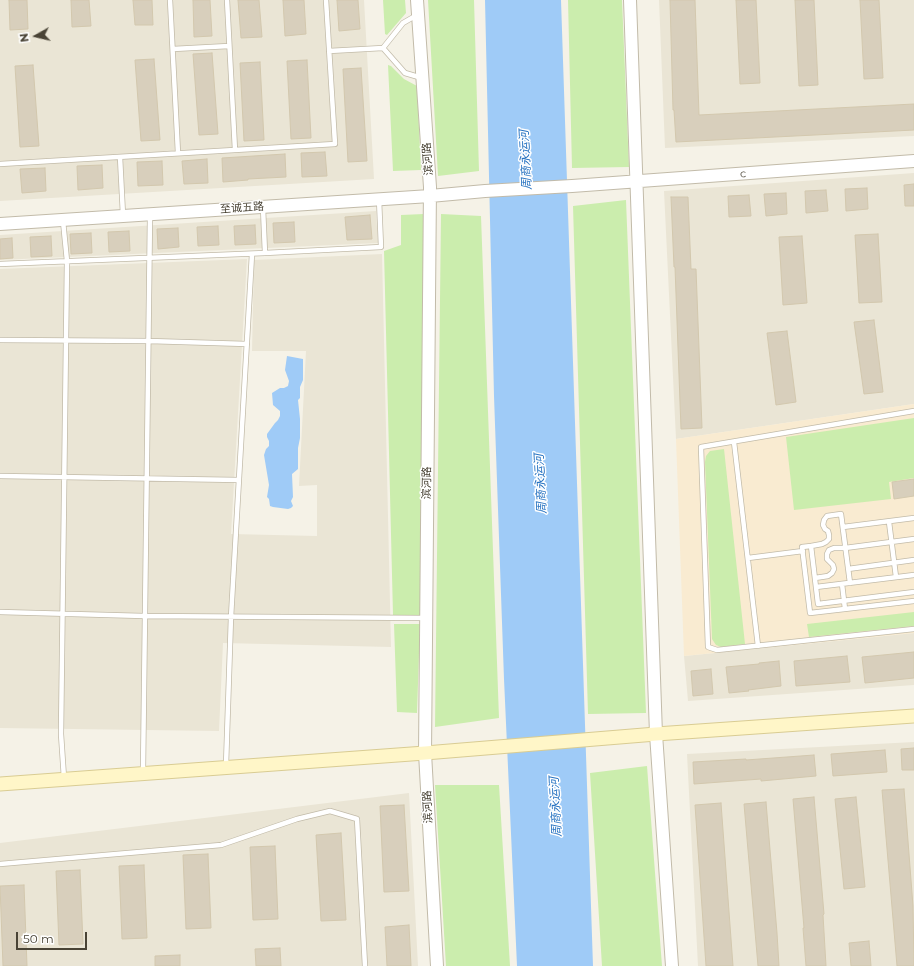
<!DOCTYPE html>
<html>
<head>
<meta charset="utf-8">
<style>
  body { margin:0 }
  #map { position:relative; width:914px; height:966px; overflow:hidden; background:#f5f2e7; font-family:Montserrat,sans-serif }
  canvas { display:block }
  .north { position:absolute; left:16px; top:16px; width:40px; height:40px; -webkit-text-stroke:3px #fff; paint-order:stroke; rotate:262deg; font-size:11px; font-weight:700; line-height:16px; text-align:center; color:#494335 }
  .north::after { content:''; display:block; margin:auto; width:14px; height:18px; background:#494335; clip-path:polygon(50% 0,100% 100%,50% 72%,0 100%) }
  .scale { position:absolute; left:16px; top:932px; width:71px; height:18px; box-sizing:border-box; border:2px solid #494335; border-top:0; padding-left:5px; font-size:12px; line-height:14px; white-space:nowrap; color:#494335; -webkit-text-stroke:3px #fff; paint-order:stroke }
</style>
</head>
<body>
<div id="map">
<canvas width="914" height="966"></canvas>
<div class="north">N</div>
<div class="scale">50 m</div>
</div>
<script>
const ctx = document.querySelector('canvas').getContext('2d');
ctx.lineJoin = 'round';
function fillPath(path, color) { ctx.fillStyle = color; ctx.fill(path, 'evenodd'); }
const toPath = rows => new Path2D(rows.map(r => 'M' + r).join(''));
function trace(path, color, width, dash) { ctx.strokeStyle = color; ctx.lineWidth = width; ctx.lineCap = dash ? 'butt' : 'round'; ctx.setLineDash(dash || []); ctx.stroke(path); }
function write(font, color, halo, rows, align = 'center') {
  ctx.font = font + ' Montserrat,"Noto Sans SC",sans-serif'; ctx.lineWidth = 3; ctx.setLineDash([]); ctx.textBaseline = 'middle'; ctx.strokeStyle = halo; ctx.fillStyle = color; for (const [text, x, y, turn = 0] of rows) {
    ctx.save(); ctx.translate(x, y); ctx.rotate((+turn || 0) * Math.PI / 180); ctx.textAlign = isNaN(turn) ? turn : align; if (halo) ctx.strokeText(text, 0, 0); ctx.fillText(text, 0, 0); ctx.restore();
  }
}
const residential = toPath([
  [0,0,364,0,374,179,0,201],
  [659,0,914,0,914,136,665,148],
  [914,173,914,404,676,439,664,191],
  [376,211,378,243,0,260,0,235],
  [382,254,391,647,223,643,219,731,0,728,0,269,247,259,231,534,317,536,317,485,299,486,306,351,252,351,254,260],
  [914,633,914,685,688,701,684,656],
  [914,742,914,966,698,966,687,754],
  [409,793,418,966,0,966,0,843]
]);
const commercial = toPath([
  [914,404,914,633,684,656,676,439]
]);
const green = toPath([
  [383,0,405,0,406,13,387,35,385,34],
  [428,0,474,0,479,171,438,176],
  [568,0,622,0,629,167,572,168],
  [388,65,391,66,404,79,417,86,421,170,393,171],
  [626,200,646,713,588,714,573,206],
  [424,214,420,615,393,615,384,251,401,245,401,215],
  [441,214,481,216,499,718,435,727],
  [914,418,914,478,889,482,891,499,794,510,786,437],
  [724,449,745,644,721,647,716,645,712,639,705,462,706,456,710,451],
  [914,612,914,626,809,637,807,624],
  [394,624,420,624,417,713,397,712],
  [647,766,662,966,602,966,590,773],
  [435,785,499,785,510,966,446,966]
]);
const water = toPath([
  [485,0,561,0,593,966,517,966,504,679,494,396],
  [287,356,303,359,303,380,300,387,300,398,298,400,300,419,300,438,298,448,298,469,292,474,293,497,291,501,293,506,291,508,288,509,273,507,270,506,269,499,267,497,269,485,264,455,266,449,269,446,269,441,267,437,267,434,275,423,278,420,280,416,280,411,273,405,272,393,280,388,284,388,288,386,289,381,285,370]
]);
const building = toPath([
  [9,0,27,0,28,29,10,30,9,0],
  [71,0,89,0,91,26,72,27,71,0],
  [133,0,152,0,153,25,135,25,133,0],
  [193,0,210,0,212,36,194,37,193,0],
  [238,0,259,0,262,37,241,38,238,0],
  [283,0,304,0,306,34,285,36,283,0],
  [337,0,358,0,360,29,339,31,337,0],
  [670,0,695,0,699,115,914,104,914,130,676,142,674,110,673,110,670,0],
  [736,0,756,0,760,83,740,84,736,0],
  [795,0,814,0,818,85,799,86,795,0],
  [860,0,879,0,883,78,864,79,860,0],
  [212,53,218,134,199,135,193,54,212,53],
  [154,59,160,140,141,141,135,60,154,59],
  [307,60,311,138,291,139,287,61,307,60],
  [260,62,264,140,244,141,240,63,260,62],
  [33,65,39,146,20,147,15,66,33,65],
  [361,68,367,161,348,162,343,69,361,68],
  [325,152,327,176,302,177,301,153,325,152],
  [285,154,286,177,248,179,248,180,223,182,222,158,285,154],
  [207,159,208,183,184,184,182,161,207,159],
  [162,161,163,185,138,186,137,162,162,161],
  [102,165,103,188,78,190,77,166,102,165],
  [45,168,46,191,22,193,20,169,45,168],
  [914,184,914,206,905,206,904,185,914,184],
  [867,188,868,209,846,211,845,189,867,188],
  [826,190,828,211,806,213,805,191,826,190],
  [786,193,787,214,766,216,764,194,786,193],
  [749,195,751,216,729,217,728,196,749,195],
  [671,197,688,197,691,269,696,269,702,428,681,429,675,267,674,267,671,197],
  [370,215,372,239,347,240,345,217,370,215],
  [294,222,295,242,274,243,273,223,294,222],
  [255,225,256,244,235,245,234,226,255,225],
  [218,226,219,245,198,246,197,227,218,226],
  [178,228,179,247,158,249,157,229,178,228],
  [129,231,130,251,109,252,108,232,129,231],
  [91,233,92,253,71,254,70,234,91,233],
  [878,234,882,302,859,303,855,235,878,234],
  [51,236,52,256,31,257,30,237,51,236],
  [802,236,807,303,783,305,779,237,802,236],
  [12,238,13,258,0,259,0,239,12,238],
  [874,320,883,392,864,394,854,322,874,320],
  [787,331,796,402,776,405,767,333,787,331],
  [914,479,914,496,894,499,892,482,914,479],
  [914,652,914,678,865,683,862,657,914,652],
  [847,656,850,682,796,686,794,661,847,656],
  [779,661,781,686,748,690,749,691,729,693,726,667,759,664,759,663,779,661],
  [711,669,713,694,693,696,691,671,711,669],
  [914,748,914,770,902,770,901,749,914,748],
  [885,750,887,772,833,776,831,754,885,750],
  [814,755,816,776,761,781,761,779,694,784,693,762,746,759,746,760,814,755],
  [904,789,913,906,914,966,897,966,882,790,904,789],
  [814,797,824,914,823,915,826,966,806,966,803,928,804,928,793,799,814,797],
  [856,797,865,887,844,889,835,799,856,797],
  [766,802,777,933,779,966,758,966,744,804,766,802],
  [721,803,733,966,706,966,695,805,721,803],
  [404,805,409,891,384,892,380,806,404,805],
  [341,833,346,920,321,921,316,835,341,833],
  [275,846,278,919,253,920,250,847,275,846],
  [208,854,211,928,186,929,183,855,208,854],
  [144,865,147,938,122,939,119,866,144,865],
  [80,870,83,944,59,945,56,871,80,870],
  [24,885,27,966,3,966,0,886,24,885],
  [409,925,411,966,387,966,385,927,409,925],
  [869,941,871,966,851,966,849,943,869,941],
  [280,948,281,966,256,966,255,949,280,948],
  [180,955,180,966,155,966,155,956,180,955]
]);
const service = toPath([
  [170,0,178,153],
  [227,0,235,150],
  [383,48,403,23,417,15],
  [173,49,229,46],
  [329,51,383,48,405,73,422,78],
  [120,157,123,215],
  [0,164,335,144,326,0],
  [63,221,67,261,61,734,64,778],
  [265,253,381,247,379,199],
  [0,264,265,253,263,208],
  [0,340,149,341,247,344],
  [914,411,701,447,708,647,717,650,914,629],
  [734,442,758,646],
  [0,476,239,480],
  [889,522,896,577],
  [843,527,914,518],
  [811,546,822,544,826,542,829,539,829,535,828,531,825,529,823,525,824,520,827,516,841,514,850,583],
  [748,558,803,551],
  [848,569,914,560],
  [815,578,828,576,832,573,834,569,833,565,827,559,827,554,829,550,834,548,845,548,914,539],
  [842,584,845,609],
  [816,587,914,575],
  [914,592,818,604,811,546,802,547,810,613,914,601],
  [0,612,144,616,426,618],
  [226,765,231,617,252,254],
  [143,772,150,216],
  [0,864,221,845,297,819,330,811,357,819,365,966]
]);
const tertiary = toPath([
  [417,0,430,187,425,753,437,966],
  [630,0,656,734,672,966],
  [0,224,430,196,485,191,572,186,914,161]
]);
const secondary = toPath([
  [0,784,425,753,656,734,914,716]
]);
const streetNames = [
  ["滨河路",428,159,-94],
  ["c",743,174,-4],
  ["至诚五路",242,208,-4],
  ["滨河路",427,483,-89],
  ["滨河路",428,807,-93]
];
const waterNames = [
  ["周商永运河",526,160,-93],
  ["周商永运河",541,484,-93],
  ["周商永运河",556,807,-93]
];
fillPath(residential, '#eae5d5');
fillPath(commercial, '#f9ebd1');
fillPath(green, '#cbedad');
fillPath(water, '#9fcbf7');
fillPath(building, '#d8cfbc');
trace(building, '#d3c8ae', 1);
trace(service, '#c2bba9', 6);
trace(tertiary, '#c2bba9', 14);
trace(secondary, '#d9cc93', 15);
trace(service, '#fff', 4.5);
trace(tertiary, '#fff', 12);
trace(secondary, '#fff6c8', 13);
write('11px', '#494335', '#fff', streetNames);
write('italic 12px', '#2471c0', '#fff', waterNames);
</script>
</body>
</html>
